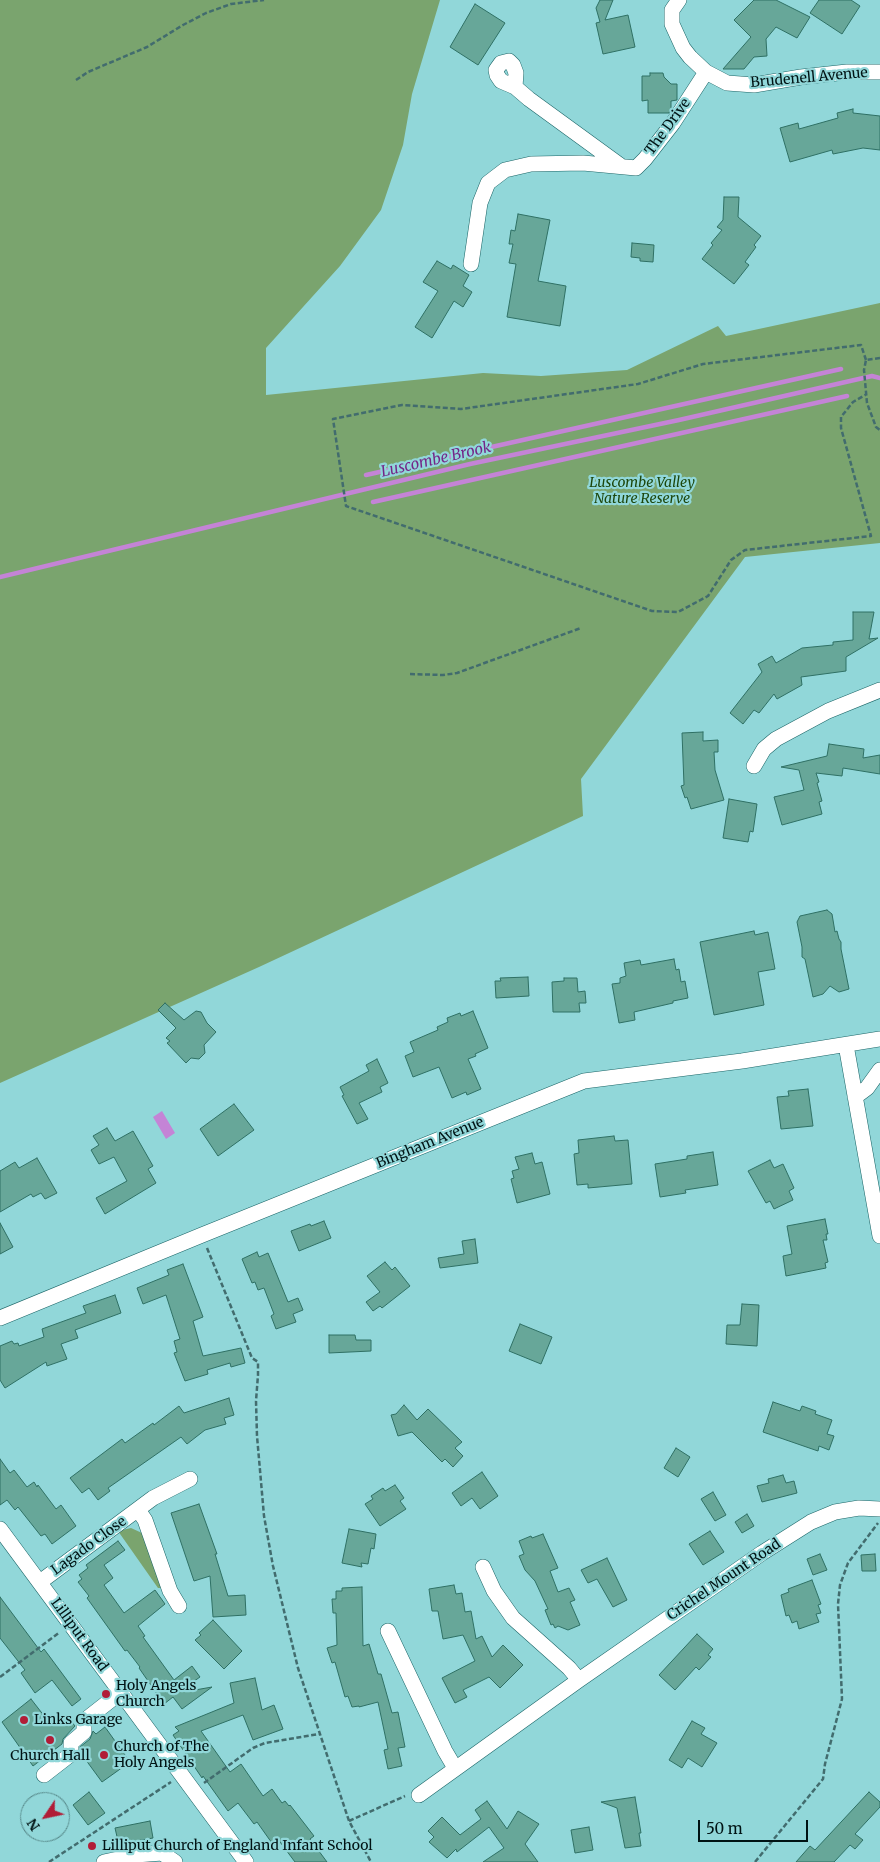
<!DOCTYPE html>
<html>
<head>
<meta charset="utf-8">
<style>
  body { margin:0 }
  #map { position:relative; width:880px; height:1862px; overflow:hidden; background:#91d7d9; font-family:Merriweather,serif }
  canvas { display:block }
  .north { position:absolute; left:20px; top:1792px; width:50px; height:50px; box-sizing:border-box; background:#91d7d9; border:1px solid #57898a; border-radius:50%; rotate:236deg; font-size:14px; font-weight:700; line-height:20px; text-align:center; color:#001314 }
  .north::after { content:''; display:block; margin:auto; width:18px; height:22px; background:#b11d37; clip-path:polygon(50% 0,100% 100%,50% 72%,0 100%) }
  .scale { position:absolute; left:698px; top:1820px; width:110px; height:22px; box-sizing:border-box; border:2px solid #001314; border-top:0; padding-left:6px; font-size:15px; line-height:18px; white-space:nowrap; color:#001314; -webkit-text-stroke:4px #91d7d9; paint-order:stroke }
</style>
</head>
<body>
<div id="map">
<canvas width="880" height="1862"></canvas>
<div class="north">N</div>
<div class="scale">50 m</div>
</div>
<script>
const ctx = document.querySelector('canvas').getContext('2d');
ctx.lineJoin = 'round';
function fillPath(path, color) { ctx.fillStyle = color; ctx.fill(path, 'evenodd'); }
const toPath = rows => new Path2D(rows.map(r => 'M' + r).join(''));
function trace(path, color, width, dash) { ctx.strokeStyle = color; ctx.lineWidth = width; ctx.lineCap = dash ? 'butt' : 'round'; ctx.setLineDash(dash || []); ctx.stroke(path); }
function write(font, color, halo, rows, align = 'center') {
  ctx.font = font + ' Merriweather,serif'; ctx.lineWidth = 4.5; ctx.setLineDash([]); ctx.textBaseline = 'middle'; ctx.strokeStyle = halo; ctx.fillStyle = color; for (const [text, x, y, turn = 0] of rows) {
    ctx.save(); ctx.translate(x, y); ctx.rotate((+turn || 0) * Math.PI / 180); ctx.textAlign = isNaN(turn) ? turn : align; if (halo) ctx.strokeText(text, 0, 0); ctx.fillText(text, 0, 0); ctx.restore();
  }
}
const green = toPath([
  [0,0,440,0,412,94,403,145,381,210,340,266,266,348,266,395,483,373,541,376,627,370,718,326,726,336,880,303,880,543,745,557,581,779,583,816,259,967,0,1083],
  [131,1528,142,1533,162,1588,158,1588,118,1531]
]);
const water = toPath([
  [162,1111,175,1133,166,1139,153,1117]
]);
const stream = toPath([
  [366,475,841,369],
  [373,502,847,396],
  [0,577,470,464,679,420,872,376,880,378]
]);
const building = toPath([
  [600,0,613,0,605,20,628,15,635,47,603,54,596,23,600,22,596,8,600,0],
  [754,0,776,0,810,17,797,38,776,27,766,39,767,56,754,57,744,69,723,69,751,37,734,20,754,0],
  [819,0,851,0,860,6,842,34,810,13,819,0],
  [475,4,505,23,478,65,450,47,475,4],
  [650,73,663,73,664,77,671,84,677,84,677,100,671,101,671,108,669,113,648,113,648,100,642,101,642,76,650,76,650,73],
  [853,109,853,113,880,116,880,150,863,148,833,154,832,150,790,162,780,128,798,123,799,129,838,118,837,113,853,109],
  [724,197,739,197,738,217,761,236,754,245,756,247,745,262,749,265,734,284,702,259,713,245,711,243,722,230,717,227,723,220,724,197],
  [518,214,550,220,538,281,566,286,560,326,507,317,516,264,509,263,513,244,509,244,511,230,515,231,518,214],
  [632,243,654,245,653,262,640,261,640,258,631,257,632,243],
  [437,261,451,269,453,265,469,275,463,286,472,292,463,307,454,301,432,338,415,327,438,291,423,282,437,261],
  [853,612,874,612,869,639,878,638,846,657,846,671,801,677,802,685,777,699,774,694,759,713,754,710,743,724,730,713,762,672,758,664,772,656,776,663,802,648,833,645,833,642,853,640,853,612],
  [703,732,703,741,718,740,718,752,714,752,715,770,724,800,691,809,687,797,685,798,681,786,684,785,682,733,703,732],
  [829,744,864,749,863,758,880,755,880,774,843,768,842,776,816,773,819,782,817,783,822,801,819,802,822,814,782,825,774,797,804,790,799,770,781,767,827,756,829,744],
  [729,799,757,804,753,832,750,831,748,842,723,838,729,799],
  [827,910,832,914,835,932,837,931,839,939,841,942,841,949,849,989,839,992,830,986,823,994,813,997,805,959,802,957,802,947,797,922,800,916,827,910],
  [754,931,755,935,768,932,775,969,758,972,764,1005,714,1015,700,942,754,931],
  [674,959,676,970,679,969,681,982,685,981,688,998,673,1001,673,1003,634,1012,635,1020,619,1023,612,984,620,983,620,978,626,976,624,963,640,960,641,965,674,959],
  [528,977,529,996,496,998,495,981,501,981,500,978,528,977],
  [564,978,577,978,578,992,585,991,586,1003,579,1003,580,1012,553,1012,552,982,564,981,564,978],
  [165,1003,184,1020,196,1011,201,1012,207,1023,216,1032,204,1045,205,1053,199,1059,191,1058,186,1063,167,1043,170,1041,166,1038,176,1028,158,1010,165,1003],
  [473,1011,488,1048,475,1054,476,1056,468,1059,481,1089,467,1095,466,1092,452,1098,439,1067,413,1077,405,1056,414,1052,410,1042,438,1030,437,1027,448,1022,447,1018,460,1013,461,1016,473,1011],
  [377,1059,388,1083,380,1087,382,1092,359,1103,368,1119,357,1124,342,1096,344,1095,340,1087,369,1071,366,1065,377,1059],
  [808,1089,813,1126,781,1129,777,1097,789,1096,788,1091,808,1089],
  [234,1104,254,1130,218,1156,200,1129,234,1104],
  [107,1128,115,1141,133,1131,153,1166,148,1169,156,1183,105,1214,96,1198,127,1181,114,1157,99,1164,91,1150,99,1145,93,1136,107,1128],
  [614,1136,615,1141,628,1140,632,1184,588,1188,588,1184,577,1185,574,1154,579,1153,578,1140,614,1136],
  [713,1152,718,1185,685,1190,686,1193,660,1197,655,1164,687,1159,687,1156,713,1152],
  [532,1153,535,1164,542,1162,550,1194,517,1203,511,1179,514,1178,512,1171,519,1169,515,1157,532,1153],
  [37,1158,57,1193,45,1199,41,1193,33,1197,31,1194,0,1212,0,1171,15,1162,19,1168,37,1158],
  [770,1160,774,1168,783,1164,794,1188,789,1191,793,1200,774,1209,770,1201,766,1203,748,1171,770,1160],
  [825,1219,828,1234,826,1234,827,1240,823,1240,828,1262,825,1263,826,1268,786,1276,783,1256,792,1254,787,1226,825,1219],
  [324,1221,331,1238,299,1251,291,1231,310,1224,311,1226,324,1221],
  [0,1223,13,1247,0,1254,0,1223],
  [475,1239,478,1263,440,1268,438,1258,464,1254,462,1241,475,1239],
  [257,1252,259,1257,268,1253,288,1302,298,1298,303,1310,293,1314,296,1322,276,1329,271,1316,274,1314,264,1288,258,1290,255,1282,252,1283,242,1259,257,1252],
  [385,1262,392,1270,395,1267,410,1286,382,1308,380,1306,373,1311,366,1302,380,1292,367,1276,385,1262],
  [183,1264,203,1317,193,1321,203,1356,241,1348,245,1363,231,1367,230,1363,207,1370,208,1374,185,1381,174,1353,177,1352,174,1341,180,1339,166,1295,143,1304,137,1288,169,1275,167,1270,183,1264],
  [115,1295,121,1313,75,1330,78,1338,61,1344,67,1359,47,1366,46,1362,5,1388,0,1380,0,1346,12,1341,14,1344,18,1343,19,1346,44,1337,42,1329,86,1313,83,1306,115,1295],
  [742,1304,759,1305,757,1346,726,1344,727,1325,740,1325,742,1304],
  [520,1324,552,1337,541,1364,509,1351,520,1324],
  [329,1335,355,1335,356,1340,371,1340,371,1351,329,1353,329,1335],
  [229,1398,234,1415,224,1418,226,1424,205,1430,187,1444,181,1437,108,1488,110,1491,98,1500,89,1488,82,1493,70,1478,122,1439,125,1443,153,1423,154,1425,179,1406,184,1413,229,1398],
  [773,1402,800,1411,802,1406,816,1411,815,1414,832,1420,827,1434,834,1436,829,1450,819,1446,818,1451,763,1432,773,1402],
  [404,1405,417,1420,428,1409,462,1442,455,1448,463,1456,453,1467,445,1459,442,1462,412,1432,398,1436,391,1415,396,1414,404,1405],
  [676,1448,690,1457,678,1477,664,1468,676,1448],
  [0,1459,10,1473,14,1470,27,1487,34,1482,37,1487,38,1485,56,1509,61,1505,76,1526,52,1544,45,1534,41,1536,18,1507,15,1510,7,1500,0,1505,0,1459],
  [482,1472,498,1496,480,1509,472,1498,461,1506,452,1493,482,1472],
  [783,1475,786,1483,794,1481,797,1493,762,1502,757,1486,769,1483,768,1479,783,1475],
  [395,1485,404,1498,400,1501,406,1509,380,1526,365,1504,373,1499,371,1496,383,1488,385,1491,395,1485],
  [713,1492,726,1515,715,1521,701,1499,713,1492],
  [199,1504,217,1554,215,1554,228,1596,245,1595,246,1615,213,1617,210,1576,194,1581,171,1513,199,1504],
  [747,1514,754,1526,742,1533,735,1522,747,1514],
  [349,1529,376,1534,374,1549,371,1548,368,1564,361,1563,362,1567,342,1563,349,1529],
  [710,1531,724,1552,703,1565,689,1544,710,1531],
  [543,1534,558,1568,550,1571,558,1592,569,1588,575,1600,570,1602,580,1625,568,1630,558,1626,555,1628,553,1624,551,1625,545,1610,548,1609,535,1581,525,1570,519,1556,524,1554,519,1541,531,1536,532,1538,543,1534],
  [118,1541,125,1550,104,1565,113,1578,104,1585,124,1613,155,1590,165,1604,138,1626,145,1636,143,1637,174,1680,192,1666,200,1677,190,1684,195,1690,212,1687,182,1709,173,1697,164,1704,139,1668,140,1667,127,1650,125,1651,87,1598,89,1596,78,1582,82,1579,79,1575,88,1568,86,1565,118,1541],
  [820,1554,827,1570,813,1575,807,1559,820,1554],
  [875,1554,876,1571,862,1571,861,1555,875,1554],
  [607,1558,627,1600,613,1607,597,1579,588,1583,581,1570,607,1558],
  [812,1580,821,1604,818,1605,821,1613,816,1614,819,1622,799,1629,797,1621,792,1623,789,1615,786,1616,781,1595,789,1592,788,1589,812,1580],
  [454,1585,456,1594,462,1593,465,1612,471,1611,476,1639,482,1636,492,1657,503,1645,523,1665,500,1688,489,1677,463,1690,467,1697,455,1703,442,1678,475,1661,463,1635,443,1639,438,1611,432,1611,429,1589,454,1585],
  [362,1587,363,1646,369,1644,378,1674,381,1674,392,1713,398,1712,405,1747,398,1748,402,1766,388,1769,384,1750,388,1749,378,1702,359,1707,359,1706,352,1707,348,1696,345,1697,335,1662,332,1663,327,1648,337,1645,336,1613,333,1613,332,1599,336,1599,336,1591,342,1591,342,1588,362,1587],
  [0,1597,41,1652,44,1649,81,1699,72,1706,52,1680,35,1693,21,1673,25,1670,0,1638,0,1597],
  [213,1620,242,1651,224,1669,195,1640,201,1635,199,1633,213,1620],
  [697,1634,713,1649,708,1655,711,1657,699,1670,696,1667,675,1690,659,1675,697,1634],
  [255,1678,262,1710,274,1705,283,1729,253,1740,243,1715,201,1731,230,1772,241,1764,263,1796,272,1789,282,1803,285,1801,289,1806,290,1805,314,1836,310,1839,327,1862,295,1862,280,1842,274,1846,257,1822,254,1824,238,1803,228,1811,203,1776,202,1778,173,1735,179,1731,175,1727,234,1703,230,1683,255,1678],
  [31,1699,52,1726,66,1715,75,1726,63,1739,62,1744,33,1766,2,1722,31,1699],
  [692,1721,705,1728,701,1734,717,1743,702,1767,688,1758,682,1768,669,1760,692,1721],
  [105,1727,130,1762,102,1782,80,1752,80,1747,90,1739,93,1731,96,1734,105,1727],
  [89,1792,105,1813,88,1825,73,1805,89,1792],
  [869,1792,880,1802,880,1807,855,1834,863,1840,855,1849,850,1845,834,1862,796,1862,810,1846,815,1850,869,1792],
  [635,1797,641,1833,639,1833,641,1846,625,1848,617,1808,601,1802,635,1797],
  [487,1801,507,1829,518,1811,539,1824,525,1844,538,1862,483,1862,504,1848,489,1827,457,1852,456,1849,447,1858,429,1842,434,1837,428,1831,442,1817,460,1835,481,1819,475,1810,487,1801],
  [150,1821,153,1838,125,1843,125,1840,118,1841,115,1828,150,1821],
  [589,1827,593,1850,575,1853,571,1830,589,1827]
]);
const path = toPath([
  [76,80,88,72,147,47,183,25,206,13,231,4,264,0],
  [880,358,866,360,864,370,867,403,876,427,880,430],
  [866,360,861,345,703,364,638,384,461,409,402,405,333,419,346,506,652,611,678,612,708,596,731,560,745,550,871,536,841,428,841,417,853,402,867,394],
  [410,674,443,675,457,673,581,628],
  [207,1248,252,1358,258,1362,258,1375,256,1401,257,1436,264,1516,273,1566,298,1668,349,1821,371,1862],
  [0,1677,60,1632],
  [204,1783,253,1748,265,1743,319,1734],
  [349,1821,405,1796],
  [49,1862,171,1782],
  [755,1862,823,1779,825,1764,842,1699,838,1604,840,1585,848,1563,878,1523]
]);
const minor = toPath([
  [679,0,672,10,672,24,683,48,690,57,706,72,727,83,754,85,801,77,847,72,880,72],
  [515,87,516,73,513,65,509,61,501,63,496,70,497,75,501,81,515,87,529,99,621,166],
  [471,264,480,203,488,183,505,170,531,164,583,163,636,168,645,159,673,123,706,72],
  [754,766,764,749,776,739,828,711,880,690],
  [846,1045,880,1236],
  [855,1097,867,1088,880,1070],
  [0,1318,202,1235,584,1081,742,1061,880,1039],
  [138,1510,145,1520,170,1591,179,1606],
  [0,1529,246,1862],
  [483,1567,494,1591,513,1618,569,1668,579,1680],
  [40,1582,153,1498,190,1479],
  [388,1631,445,1751,455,1768],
  [44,1775,71,1754,71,1743,84,1732,84,1721,121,1692],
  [419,1795,579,1680,762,1553,811,1522,835,1512,859,1508,880,1509],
  [104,1862,136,1855,162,1853,175,1862]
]);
const markers = [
  [106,1694,5,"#b11d37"],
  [24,1720,5,"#b11d37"],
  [50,1740,5,"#b11d37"],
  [104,1755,5,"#b11d37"],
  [92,1846,5,"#b11d37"]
];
const streetNames = [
  ["Brudenell Avenue",809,78,-5],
  ["The Drive",668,127,-54],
  ["Bingham Avenue",430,1143,-22],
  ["Lagado Close",89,1546,-36],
  ["Crichel Mount Road",724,1580,-34],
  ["Lilliput Road",79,1635,54]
];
const parkNames = [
  ["Luscombe Valley",642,483],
  ["Nature Reserve",642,499]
];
const poiNames = [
  ["Holy Angels",116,1686],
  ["Church",116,1702],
  ["Links Garage",34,1720],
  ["Church of The",114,1747],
  ["Holy Angels",114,1763],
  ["Church Hall",50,1756,"center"],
  ["Lilliput Church of England Infant School",102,1846]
];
const waterNames = [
  ["Luscombe Brook",436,460,-13]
];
fillPath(green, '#7aa46e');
fillPath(water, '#c484d6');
trace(stream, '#c484d6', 4.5);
fillPath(building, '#67a799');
trace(building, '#2f7064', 1);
trace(minor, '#1b6567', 16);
trace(path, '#426c6e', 2.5, [5, 2.5]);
trace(minor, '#fff', 15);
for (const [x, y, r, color] of markers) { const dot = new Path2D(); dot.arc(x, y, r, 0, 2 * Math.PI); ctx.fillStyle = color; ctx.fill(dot); trace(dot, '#91d7d9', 2); }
write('14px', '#001314', '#91d7d9', streetNames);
write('italic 14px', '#1c460b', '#91d7d9', parkNames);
write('14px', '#001314', '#91d7d9', poiNames, 'left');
write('italic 15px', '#742688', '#91d7d9', waterNames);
</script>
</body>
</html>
